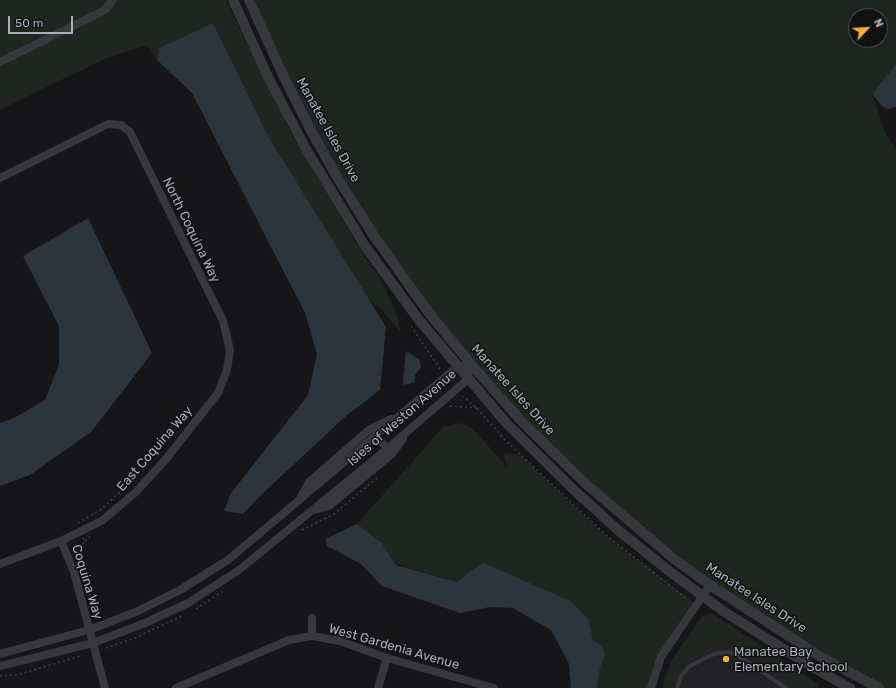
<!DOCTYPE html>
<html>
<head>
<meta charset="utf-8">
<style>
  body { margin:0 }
  #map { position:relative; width:896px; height:688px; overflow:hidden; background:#161618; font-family:Rubik,sans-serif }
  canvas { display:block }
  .north { position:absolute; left:848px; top:8px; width:40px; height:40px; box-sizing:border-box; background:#111113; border:1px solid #4d4f55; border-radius:50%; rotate:65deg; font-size:11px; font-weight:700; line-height:16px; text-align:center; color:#a8adb8 }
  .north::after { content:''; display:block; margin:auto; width:14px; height:18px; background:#f2b134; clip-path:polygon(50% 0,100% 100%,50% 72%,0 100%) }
  .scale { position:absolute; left:8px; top:16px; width:65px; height:18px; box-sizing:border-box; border:2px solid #a8adb8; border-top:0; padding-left:5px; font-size:12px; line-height:14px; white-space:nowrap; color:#a8adb8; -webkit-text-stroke:3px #111113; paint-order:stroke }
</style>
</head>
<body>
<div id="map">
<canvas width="896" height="688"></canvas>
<div class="north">N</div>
<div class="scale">50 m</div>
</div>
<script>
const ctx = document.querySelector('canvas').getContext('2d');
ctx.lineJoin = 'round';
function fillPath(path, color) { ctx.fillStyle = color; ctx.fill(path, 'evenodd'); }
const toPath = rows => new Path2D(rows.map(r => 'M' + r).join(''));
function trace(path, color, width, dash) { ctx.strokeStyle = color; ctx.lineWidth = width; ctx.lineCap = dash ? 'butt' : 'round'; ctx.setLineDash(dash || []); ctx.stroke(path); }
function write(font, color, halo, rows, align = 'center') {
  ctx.font = font + ' Rubik,sans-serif'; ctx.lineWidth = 3; ctx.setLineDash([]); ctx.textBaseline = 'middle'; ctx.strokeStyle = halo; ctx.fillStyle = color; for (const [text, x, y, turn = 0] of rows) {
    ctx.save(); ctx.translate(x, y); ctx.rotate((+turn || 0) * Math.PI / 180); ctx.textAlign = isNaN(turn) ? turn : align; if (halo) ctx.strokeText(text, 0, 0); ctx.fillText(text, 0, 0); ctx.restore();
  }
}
const built = toPath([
  [739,640,814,688,669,688,675,668,694,649]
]);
const green = toPath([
  [0,0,226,0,291,133,356,243,379,277,396,312,401,333,382,310,367,298,268,136,213,23,159,48,157,60,147,45,102,60,0,110],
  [249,0,896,0,896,64,872,94,886,135,896,149,896,688,879,688,710,585,626,520,471,364,340,182],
  [856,16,880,16,880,40,856,40],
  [459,423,472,428,508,468,503,453,519,454,605,535,697,605,661,657,651,688,597,688,600,668,605,654,593,641,589,620,469,572,457,582,396,564,382,543,357,524,443,427],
  [712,613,820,685,818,688,792,688,789,678,743,648,732,644,700,652,682,664,672,688,662,688,671,661,702,616]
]);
const water = toPath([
  [213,23,268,136,386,327,380,390,347,415,262,494,243,514,224,511,231,493,308,395,317,354,305,313,192,93,157,60,159,48],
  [896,64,896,107,889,109,882,106,872,94],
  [88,218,152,353,91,432,30,475,0,486,0,423,14,418,45,400,59,364,59,326,23,256],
  [406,351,419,359,421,367,415,375,415,382,404,385,403,382],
  [357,524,382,543,396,565,457,582,469,572,484,563,570,601,589,620,593,641,602,645,605,654,600,668,597,688,571,688,569,664,551,630,513,608,490,607,460,613,382,586,361,564,327,546,325,539]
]);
const path = toPath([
  [411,326,440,369],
  [462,396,477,408,505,440,606,535,685,597],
  [450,406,477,408],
  [78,523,99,511,120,492],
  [302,530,334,514,377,478],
  [83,538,85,541,78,550,96,617],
  [85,541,91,536],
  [196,609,223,591],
  [106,648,135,638,184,615],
  [0,676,17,675,80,656]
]);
const service = toPath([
  [677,688,681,676,690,666,714,654,728,652,735,654,786,688]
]);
const minor = toPath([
  [0,62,105,10,113,0],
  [0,178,108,124,121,125,130,132,223,321,230,350,227,370,218,393,166,459,136,492,103,520,61,541,0,564],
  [376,435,387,449],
  [301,497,309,482,370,429,391,419],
  [314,510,329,506,392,454,403,439],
  [61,541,74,572,105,688],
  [312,618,312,636],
  [0,654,89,630,138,611,180,590,228,560,457,367,471,364,467,380,387,449,239,570,188,603,145,623,93,643,0,666],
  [176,688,289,640,312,636,340,641,387,658,494,688],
  [378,688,387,658],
  [651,688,661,657,710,585]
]);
const tertiary = toPath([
  [233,0,269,79,306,149,365,246,419,320,507,424,575,491,618,530,669,571,723,611,814,668,850,688],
  [249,0,283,75,310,129,340,182,374,236,429,313,471,364,523,423,586,484,674,559,710,585,821,657,879,688]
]);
const markers = [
  [726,659,4,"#f2b134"]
];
const streetNames = [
  ["Manatee Isles Drive",328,130,61],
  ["North Coquina Way",191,230,64],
  ["Manatee Isles Drive",513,390,48],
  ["Isles of Weston Avenue",402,418,-41],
  ["East Coquina Way",155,449,-49],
  ["Coquina Way",87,582,73],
  ["Manatee Isles Drive",756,598,33],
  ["West Gardenia Avenue",394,647,16]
];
const poiNames = [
  ["Manatee Bay",734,652],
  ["Elementary School",734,667]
];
fillPath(built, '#222225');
fillPath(green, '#1e261f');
fillPath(water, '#2c353c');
trace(path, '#3d3f44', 1.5, [2, 3]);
trace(service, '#37383d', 4);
trace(minor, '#37383d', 8);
trace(tertiary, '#37383d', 10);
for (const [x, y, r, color] of markers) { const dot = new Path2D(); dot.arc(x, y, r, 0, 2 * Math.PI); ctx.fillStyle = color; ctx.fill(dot); trace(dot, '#111113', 1.5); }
write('13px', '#a8adb8', '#111113', streetNames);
write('13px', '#a8adb8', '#111113', poiNames, 'left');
</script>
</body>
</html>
